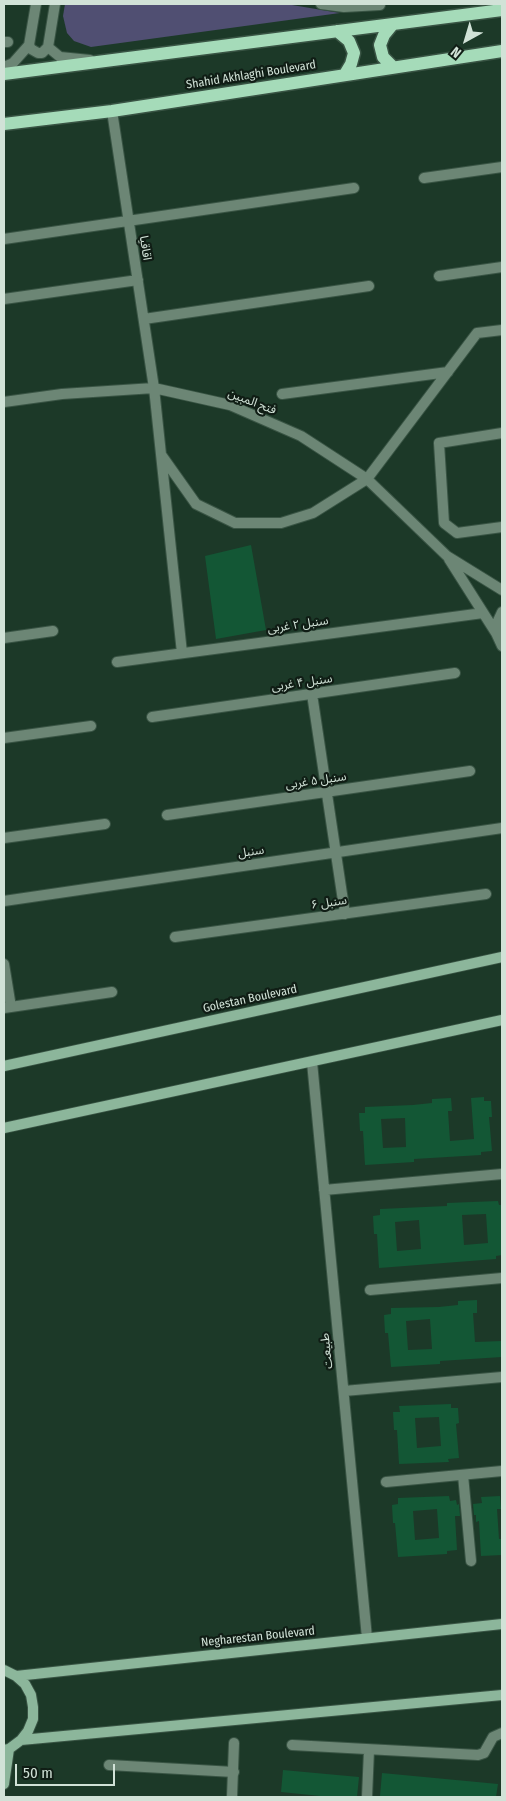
<!DOCTYPE html>
<html>
<head>
<meta charset="utf-8">
<style>
  body { margin:0 }
  #map { position:relative; width:506px; height:1801px; overflow:hidden; background:#1c3928; font-family:"Fira Sans Condensed",sans-serif }
  canvas { display:block }
  .frame { position:absolute; inset:0; border:5px solid #d1e2d7; pointer-events:none }
  .north { position:absolute; left:441px; top:15px; width:50px; height:50px; -webkit-text-stroke:4px #101d15; paint-order:stroke; rotate:219deg; font-size:14px; font-weight:700; line-height:20px; text-align:center; color:#d1e2d7 }
  .north::after { content:''; display:block; margin:auto; width:18px; height:22px; background:#d1e2d7; clip-path:polygon(50% 0,100% 100%,50% 72%,0 100%) }
  .scale { position:absolute; left:15px; top:1764px; width:100px; height:22px; box-sizing:border-box; border:2px solid #d1e2d7; border-top:0; padding-left:6px; font-size:15px; line-height:18px; white-space:nowrap; color:#d1e2d7; -webkit-text-stroke:4px #101d15; paint-order:stroke }
</style>
</head>
<body>
<div id="map">
<canvas width="506" height="1801"></canvas>
<div class="frame"></div>
<div class="north">N</div>
<div class="scale">50 m</div>
</div>
<script>
const ctx = document.querySelector('canvas').getContext('2d');
ctx.lineJoin = 'round';
function fillPath(path, color) { ctx.fillStyle = color; ctx.fill(path, 'evenodd'); }
const toPath = rows => new Path2D(rows.map(r => 'M' + r).join(''));
function trace(path, color, width, dash) { ctx.strokeStyle = color; ctx.lineWidth = width; ctx.lineCap = dash ? 'butt' : 'round'; ctx.setLineDash(dash || []); ctx.stroke(path); }
function write(font, color, halo, rows, align = 'center') {
  ctx.font = font + ' "Fira Sans Condensed","Noto Sans Arabic",sans-serif'; ctx.lineWidth = 4.5; ctx.setLineDash([]); ctx.textBaseline = 'middle'; ctx.strokeStyle = halo; ctx.fillStyle = color; for (const [text, x, y, turn = 0] of rows) {
    ctx.save(); ctx.translate(x, y); ctx.rotate((+turn || 0) * Math.PI / 180); ctx.textAlign = isNaN(turn) ? turn : align; if (halo) ctx.strokeText(text, 0, 0); ctx.fillText(text, 0, 0); ctx.restore();
  }
}
const green = toPath([
  [65,4,286,4,340,13,91,47,74,41,67,33,63,16]
]);
const building = toPath([
  [251,545,266,630,216,639,205,556],
  [484,1097,484,1101,491,1101,492,1117,489,1117,492,1151,481,1152,481,1155,414,1159,414,1162,365,1165,363,1131,360,1131,359,1113,365,1113,365,1107,413,1105,432,1103,432,1099,451,1098,452,1111,448,1111,450,1141,474,1139,471,1098],
  [405,1118,406,1147,383,1148,381,1119],
  [498,1201,499,1205,502,1205,502,1255,496,1256,496,1259,379,1268,377,1234,374,1234,373,1216,380,1215,380,1209,447,1206,447,1203],
  [486,1214,488,1243,464,1245,462,1215],
  [419,1220,421,1249,397,1251,395,1222],
  [477,1300,477,1313,473,1313,475,1342,502,1341,502,1357,440,1361,440,1364,391,1367,388,1333,385,1333,384,1315,391,1314,391,1308,439,1307,458,1305,458,1301],
  [430,1319,432,1349,408,1350,406,1321],
  [451,1404,451,1408,458,1408,459,1423,456,1424,459,1458,448,1459,449,1462,399,1464,397,1430,394,1430,393,1412,400,1412,399,1406],
  [439,1417,441,1446,417,1448,415,1418],
  [449,1496,450,1501,456,1500,457,1505,459,1504,460,1516,455,1516,457,1550,447,1551,447,1554,398,1557,395,1523,393,1523,392,1505,398,1504,398,1498],
  [437,1509,439,1538,415,1540,413,1511],
  [500,1496,501,1509,497,1509,499,1539,502,1539,502,1555,481,1556,479,1521,476,1522,476,1515,474,1515,473,1504,482,1503,481,1497],
  [283,1770,359,1777,357,1797,330,1797,281,1792],
  [382,1773,498,1784,496,1797,393,1797,380,1796]
]);
const minor = toPath([
  [321,4,344,7,380,5],
  [4,42,8,42],
  [112,111,154,388,182,653],
  [424,178,502,167],
  [4,239,354,188],
  [439,276,502,267],
  [4,299,138,280],
  [144,319,369,286],
  [282,394,448,372],
  [4,402,62,394,154,388,230,405,301,436,367,479,447,556,502,590],
  [502,433,439,443,444,523,457,533,502,527],
  [162,456,196,504,235,523,281,523,313,513,367,479,477,333,502,330],
  [449,559,496,633],
  [502,612,496,625,496,633,502,646],
  [4,638,53,631],
  [117,662,483,613],
  [312,694,345,914],
  [152,717,455,673],
  [4,738,91,726],
  [167,815,470,771],
  [4,838,105,824],
  [4,901,502,828],
  [175,937,486,894],
  [4,964,11,1007],
  [4,1008,112,992],
  [312,1062,367,1638],
  [324,1190,502,1174],
  [370,1290,502,1278],
  [344,1391,502,1377],
  [463,1475,471,1561],
  [386,1482,502,1471],
  [292,1745,478,1755,484,1753,493,1737,502,1733],
  [109,1765,234,1772],
  [367,1797,369,1750]
]);
const tertiary = toPath([
  [55,4,48,47,60,57,90,60],
  [29,45,31,49,38,53,42,53,48,47],
  [4,67,13,63,29,45,36,4],
  [232,1797,234,1743]
]);
const secondary = toPath([
  [4,1066,502,957],
  [4,1128,502,1020],
  [4,1670,16,1676,25,1684,31,1695,33,1707,33,1719,28,1731,21,1740,9,1749,4,1750],
  [16,1676,502,1624],
  [21,1740,502,1695],
  [4,1784,9,1749]
]);
const primary = toPath([
  [393,24,384,35,380,45,383,57,393,67],
  [337,31,349,41,354,53,351,64,345,74],
  [4,74,502,10],
  [4,124,112,111,502,51]
]);
const streetNames = [
  ["Shahid Akhlaghi Boulevard",251,75,-9],
  ["اقاقیا",145,248,81],
  ["فتح المبین",252,402,21],
  ["سنبل ۲ غربی",298,625,-8],
  ["سنبل ۴ غربی",302,683,-8],
  ["سنبل ۵ غربی",316,781,-8],
  ["سنبل",251,852,-8],
  ["سنبل ۶",329,903,-8],
  ["Golestan Boulevard",250,999,-12],
  ["طبیعت",327,1351,-96],
  ["Negharestan Boulevard",258,1637,-6]
];
fillPath(green, '#504f72');
fillPath(building, '#135735');
trace(minor, '#395444', 12);
trace(tertiary, '#395444', 12);
trace(secondary, '#395444', 12);
trace(primary, '#395444', 15);
trace(minor, '#6c8675', 10);
trace(tertiary, '#6c8675', 10);
trace(secondary, '#8cb69b', 10);
trace(primary, '#a5dbb9', 12);
write('12px', '#d1e2d7', '#101d15', streetNames);
</script>
</body>
</html>
